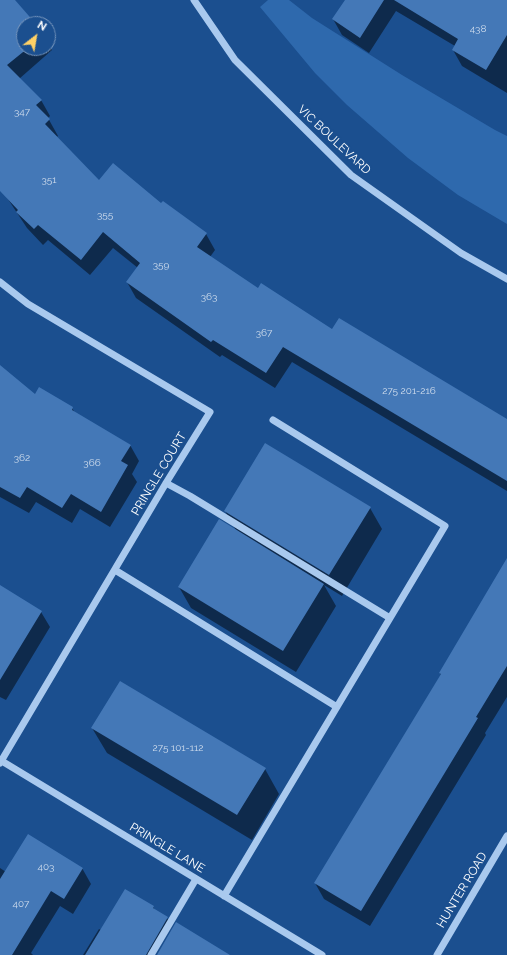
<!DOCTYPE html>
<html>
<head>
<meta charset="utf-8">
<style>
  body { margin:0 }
  #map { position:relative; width:507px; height:955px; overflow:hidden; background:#1b4f8f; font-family:Raleway,sans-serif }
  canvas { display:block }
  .north { position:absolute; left:16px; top:16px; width:40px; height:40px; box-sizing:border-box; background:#1b4f8f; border:1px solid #7695bc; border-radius:50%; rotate:31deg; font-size:11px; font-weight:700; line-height:16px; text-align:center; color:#fff }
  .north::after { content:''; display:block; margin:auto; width:14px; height:18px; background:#ffd166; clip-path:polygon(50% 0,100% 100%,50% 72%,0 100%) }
</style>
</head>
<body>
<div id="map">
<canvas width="507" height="955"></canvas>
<div class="north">N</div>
</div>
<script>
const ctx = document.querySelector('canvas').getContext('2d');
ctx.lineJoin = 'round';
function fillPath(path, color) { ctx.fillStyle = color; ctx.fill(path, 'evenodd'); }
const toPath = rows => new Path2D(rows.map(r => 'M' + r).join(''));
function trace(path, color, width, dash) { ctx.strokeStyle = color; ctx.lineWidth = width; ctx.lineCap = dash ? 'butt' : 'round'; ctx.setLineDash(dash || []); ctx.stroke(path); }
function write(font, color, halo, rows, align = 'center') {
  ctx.font = font + ' Raleway,sans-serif'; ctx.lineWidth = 4; ctx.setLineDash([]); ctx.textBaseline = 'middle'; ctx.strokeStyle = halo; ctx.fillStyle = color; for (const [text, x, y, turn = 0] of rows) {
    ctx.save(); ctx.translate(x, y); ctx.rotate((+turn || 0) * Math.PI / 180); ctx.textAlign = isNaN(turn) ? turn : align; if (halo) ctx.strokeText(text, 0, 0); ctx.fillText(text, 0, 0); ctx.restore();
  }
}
const green = toPath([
  [268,0,289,0,312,18,402,75,495,130,507,136,507,224,458,195,408,158,347,105,315,73,260,7]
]);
const shadow = toPath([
  [0,0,14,0,35,24,24,24,24,48,48,48,48,42,52,50,19,79,41,100,50,116,48,118,58,136,57,137,99,181,161,205,206,234,215,250,210,257,258,289,332,330,507,420,507,491,292,362,275,388,222,355,220,357,136,298,127,282,138,268,113,248,90,275,48,240,43,245,27,228,0,187],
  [346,0,507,0,507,93,462,66,453,50,455,46,396,11,369,53,342,35,333,19],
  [0,367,35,396,72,408,75,413,130,445,139,461,132,474,137,482,110,527,80,509,72,523,36,502,29,513,0,497],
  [370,508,382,529,342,596,324,585,336,606,296,672,191,608,179,587,237,532,225,511],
  [507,560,507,697,485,733,486,735,370,926,324,899,315,883,441,675,440,673],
  [0,586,41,612,50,627,6,700,0,697],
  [92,728,265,769,279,794,252,840,107,753],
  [0,868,6,872,82,868,91,884,73,914,60,906,31,953,33,955,0,955],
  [153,907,156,912,167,918,172,926,154,955,83,955,99,929,101,930]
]);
const building = toPath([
  [0,0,15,0,36,24,24,24,24,48,28,48,7,65,42,100,36,105,50,119,45,124,99,180,113,163,161,203,163,201,207,233,197,247,258,288,261,283,332,329,339,318,507,419,507,481,283,347,266,373,213,340,211,342,126,282,140,263,103,232,81,260,38,225,34,229,16,212,18,210,0,191],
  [345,0,384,0,360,38,332,19],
  [394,0,507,0,507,35,486,70,452,50,458,39],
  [0,365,35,394,39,387,73,407,72,410,131,445,121,461,128,465,101,512,71,494,62,508,27,487,20,498,0,487],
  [265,443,371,507,329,575,224,511],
  [219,519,324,584,283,651,178,587],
  [507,558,507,666,476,717,478,718,361,911,314,883,441,674,439,673],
  [0,585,42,611,0,680],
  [120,681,266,768,237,815,91,728],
  [28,834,83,868,64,899,51,891,12,955,0,955,0,879],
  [125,889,154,906,153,908,168,917,146,955,85,955],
  [176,922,230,955,157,955]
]);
const minor = toPath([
  [194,0,235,60,351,175,461,253,507,279],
  [0,282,28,304,210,412,166,483,0,763],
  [166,483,190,496,390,618],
  [115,570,337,707],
  [0,760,322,955],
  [224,896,445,526,273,420],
  [151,955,196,879],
  [437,955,507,836]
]);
const numberNames = [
  ["438",478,29],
  ["347",22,112],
  ["351",49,180],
  ["355",105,215],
  ["359",161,265],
  ["363",209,297],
  ["367",264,333],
  ["275 201-216",409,391],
  ["362",22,458],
  ["366",92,463],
  ["275 101-112",178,748],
  ["403",46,867],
  ["407",21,904]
];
const streetNames = [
  ["VIC BOULEVARD",334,140,43],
  ["PRINGLE COURT",159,474,-59],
  ["PRINGLE LANE",167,848,31],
  ["HUNTER ROAD",462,890,-59]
];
fillPath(green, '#2e69ad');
fillPath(shadow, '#0007');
fillPath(building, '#4478b7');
trace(minor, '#a9c9ee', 7);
write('10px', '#d0dded', null, numberNames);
write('12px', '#fff', '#1b4f8f', streetNames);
</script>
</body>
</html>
